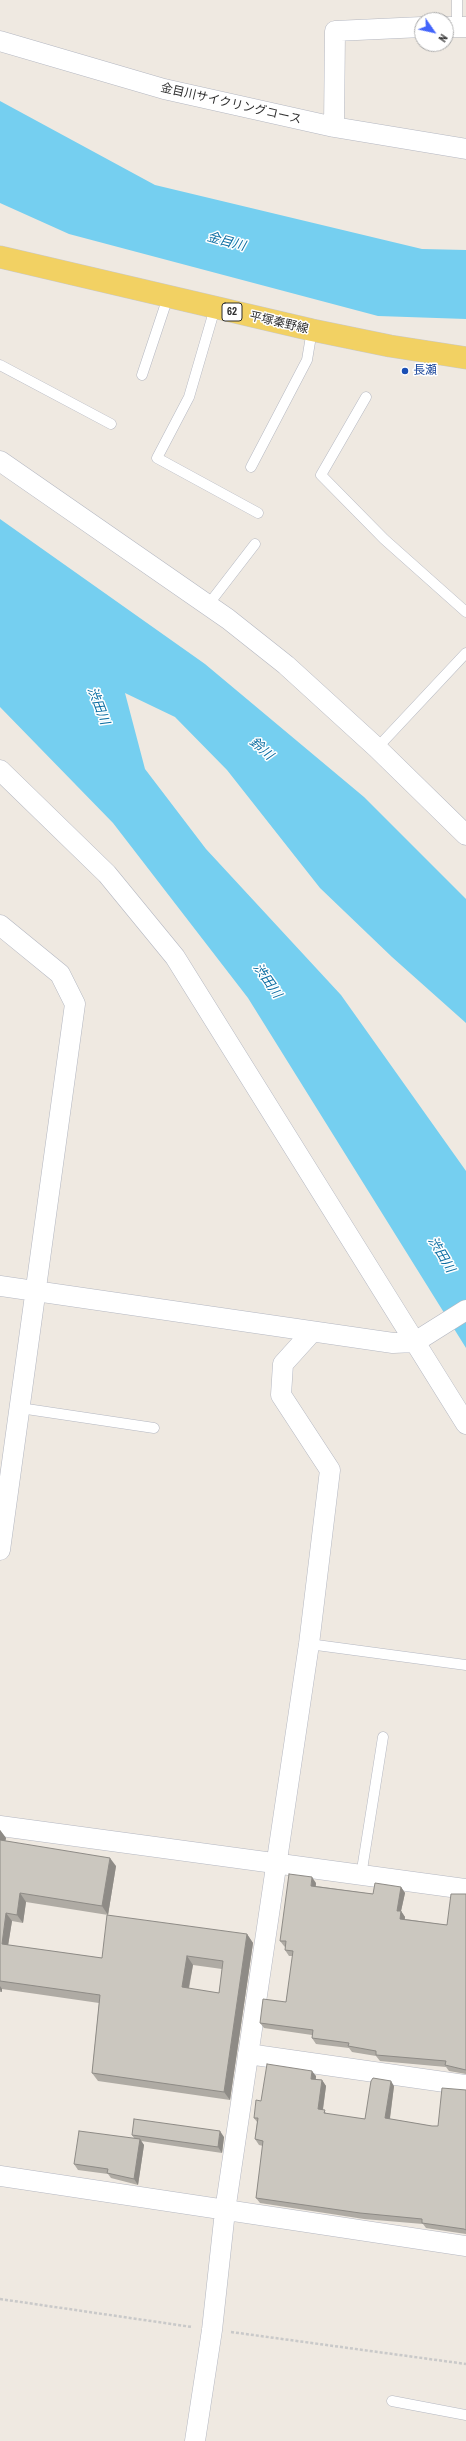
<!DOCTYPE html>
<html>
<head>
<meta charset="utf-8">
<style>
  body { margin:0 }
  #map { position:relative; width:466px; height:2441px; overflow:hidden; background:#efe9e1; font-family:"Archivo Narrow",sans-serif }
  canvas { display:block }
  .north { position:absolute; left:414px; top:12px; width:40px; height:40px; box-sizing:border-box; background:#fff; border:1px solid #ababab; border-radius:50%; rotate:124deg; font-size:11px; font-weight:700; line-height:16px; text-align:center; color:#2e2e2e }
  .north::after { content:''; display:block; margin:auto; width:14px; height:18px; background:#4264fb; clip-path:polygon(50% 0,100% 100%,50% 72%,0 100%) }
</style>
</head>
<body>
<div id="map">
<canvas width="466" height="2441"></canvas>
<div class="north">N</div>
</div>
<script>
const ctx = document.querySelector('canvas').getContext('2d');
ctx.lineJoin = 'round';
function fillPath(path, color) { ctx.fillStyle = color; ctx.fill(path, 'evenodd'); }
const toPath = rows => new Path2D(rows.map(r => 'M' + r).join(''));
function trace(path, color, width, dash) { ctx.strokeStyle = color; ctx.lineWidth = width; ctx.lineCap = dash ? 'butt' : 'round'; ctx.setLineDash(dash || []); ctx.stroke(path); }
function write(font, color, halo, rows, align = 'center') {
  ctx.font = font + ' "Archivo Narrow","Noto Sans JP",sans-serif'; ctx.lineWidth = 3; ctx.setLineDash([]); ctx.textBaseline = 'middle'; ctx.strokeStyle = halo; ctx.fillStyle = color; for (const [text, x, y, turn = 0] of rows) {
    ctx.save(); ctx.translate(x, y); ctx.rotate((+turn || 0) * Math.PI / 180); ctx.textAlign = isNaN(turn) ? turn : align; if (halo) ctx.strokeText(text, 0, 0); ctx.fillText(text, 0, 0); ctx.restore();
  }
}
const water = toPath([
  [0,101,155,185,422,249,466,250,466,319,378,316,69,234,0,203],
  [0,519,205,664,364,797,466,899,466,1023,392,957,320,888,227,770,175,717,125,693,145,769,206,849,341,995,466,1171,466,1348,248,998,113,823,0,707]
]);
const path = toPath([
  [0,2299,192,2327],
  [231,2332,466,2364]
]);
const service = toPath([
  [457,0,457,27],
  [215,308,189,397,157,458,258,513],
  [0,365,111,424],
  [142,375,168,297],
  [366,397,321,475,384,539,466,612],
  [251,467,307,360,312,330],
  [208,605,255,544],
  [377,748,466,653],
  [20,1408,154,1428],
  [309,1644,466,1665],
  [361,1876,383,1737],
  [392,2401,466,2415]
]);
const minor = toPath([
  [446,27,466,27],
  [0,41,164,89,334,127,466,149],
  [334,127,335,31,422,27],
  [0,461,228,619,286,665,377,748,466,835],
  [0,770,107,874,175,957,466,1424],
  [0,925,60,974,75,1004,0,1550],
  [0,1286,393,1343,415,1342,466,1310],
  [0,1826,466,1889],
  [248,2054,466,2085],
  [0,2176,466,2246],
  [195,2441,212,2330,225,2211,309,1644,330,1470,281,1395,283,1364,311,1333]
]);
const primary = toPath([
  [0,257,312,330,390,346,466,358]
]);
const wall = toPath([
  [0,1830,6,1838,5,1841,116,1866,108,1915,26,1902,23,1923,12,1921,8,1945,102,1958,247,1934,253,1943,230,2100,98,2081,92,2073,99,2003,2,1989,2,1992,0,1992],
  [193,1965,222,1969,219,1993,189,1989],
  [316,1883,316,1886,373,1894,401,1887,405,1893,401,1911,405,1917,405,1919,447,1925,466,1894,466,2074,449,2071,446,2067,380,2061,376,2056,352,2052,349,2048,316,2044,312,2038,312,2035,264,2028,260,2023,286,2002,293,1956,289,1956,285,1950,285,1947,284,1946,280,1941],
  [316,2076,316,2079,322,2080,326,2086,323,2110,327,2114,365,2119,394,2086,390,2119,432,2126,438,2126,466,2090,466,2234,426,2228,423,2224,364,2219,260,2203,256,2198,263,2146,259,2145,255,2139,257,2122,254,2118,261,2101],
  [132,2135,224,2137,222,2153,141,2141,144,2145,138,2185,111,2178,108,2174,78,2170,74,2164,134,2138]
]);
const shadedWall = toPath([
  [0,1830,6,1838,4,1848,0,1842],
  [110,1858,116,1866,108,1915,102,1906],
  [312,1877,316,1883,315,1891,311,1886],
  [401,1887,405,1893,401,1911,405,1917,404,1924,400,1919,397,1911],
  [20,1893,26,1902,23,1923,17,1915],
  [6,1913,12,1921,7,1952,2,1944],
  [247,1934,253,1943,230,2100,224,2092],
  [187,1956,193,1965,187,1996,182,1987],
  [0,1986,2,1989,2,1992,0,1990],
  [312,2071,316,2076,315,2084,311,2079],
  [322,2080,326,2086,322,2115,318,2109],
  [391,2081,394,2086,389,2124,385,2118],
  [220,2131,224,2137,222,2153,218,2147],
  [140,2139,144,2145,138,2185,134,2179]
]);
const building = toPath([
  [0,1840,110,1858,102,1906,20,1893,17,1915,6,1913,2,1944,102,1958,107,1915,247,1934,224,2092,92,2073,100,1995,0,1981,0,1840],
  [187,1956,223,1961,219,1993,182,1987,187,1956],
  [289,1874,312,1877,311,1886,373,1894,375,1883,401,1887,397,1911,401,1911,400,1919,447,1925,451,1894,466,1894,466,2070,445,2065,446,2061,376,2055,376,2051,348,2046,349,2043,312,2038,313,2030,260,2023,263,1999,286,2002,293,1951,285,1950,286,1941,280,1941,289,1874],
  [267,2064,312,2071,311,2079,322,2080,318,2109,325,2110,324,2113,365,2119,371,2081,373,2078,391,2081,385,2118,432,2126,438,2126,442,2088,466,2090,466,2230,464,2229,422,2223,422,2219,360,2213,256,2198,263,2141,255,2139,258,2118,254,2118,256,2100,261,2101,267,2064],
  [134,2119,220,2131,218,2147,132,2135,134,2119],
  [79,2131,140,2139,134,2179,107,2173,108,2169,74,2164,79,2131]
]);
const markers = [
  [405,371,4,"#1a4fb4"]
];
const shields = [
  [232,312,20]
];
const shieldNames = [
  ["62",232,312]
];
const streetNames = [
  ["金目川サイクリングコース",231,104,13],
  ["平塚秦野線",279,323,13]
];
const transitNames = [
  ["長瀬",413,371]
];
const waterNames = [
  ["金目川",226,242,15],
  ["渋田川",98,706,69],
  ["鈴川",261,749,41],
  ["渋田川",267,981,55],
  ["渋田川",441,1255,59]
];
fillPath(water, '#75cff0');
trace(service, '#b4b7c1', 11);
trace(minor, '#b4b7c1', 21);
trace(primary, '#c9c9c9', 23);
trace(path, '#c9c9c9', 2.5, [3, 2]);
trace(service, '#fff', 10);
trace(minor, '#fff', 20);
trace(primary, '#f2d163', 22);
fillPath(wall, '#afaba4');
fillPath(shadedWall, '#8e8b86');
fillPath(building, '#cbc7bf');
trace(building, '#8e8b86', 1);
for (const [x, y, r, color] of markers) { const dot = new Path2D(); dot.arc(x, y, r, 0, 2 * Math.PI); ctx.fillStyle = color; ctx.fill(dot); trace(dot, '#fff', 1.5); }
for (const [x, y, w] of shields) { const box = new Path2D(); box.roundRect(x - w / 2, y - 9, w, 18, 3); ctx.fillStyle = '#fff'; ctx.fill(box); trace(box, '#2e2e2e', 1); }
write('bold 11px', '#2e2e2e', null, shieldNames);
write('12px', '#2e2e2e', '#fff', streetNames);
write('12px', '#164399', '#fff', transitNames, 'left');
write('italic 13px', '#0d6fa3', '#fff', waterNames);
</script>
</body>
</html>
